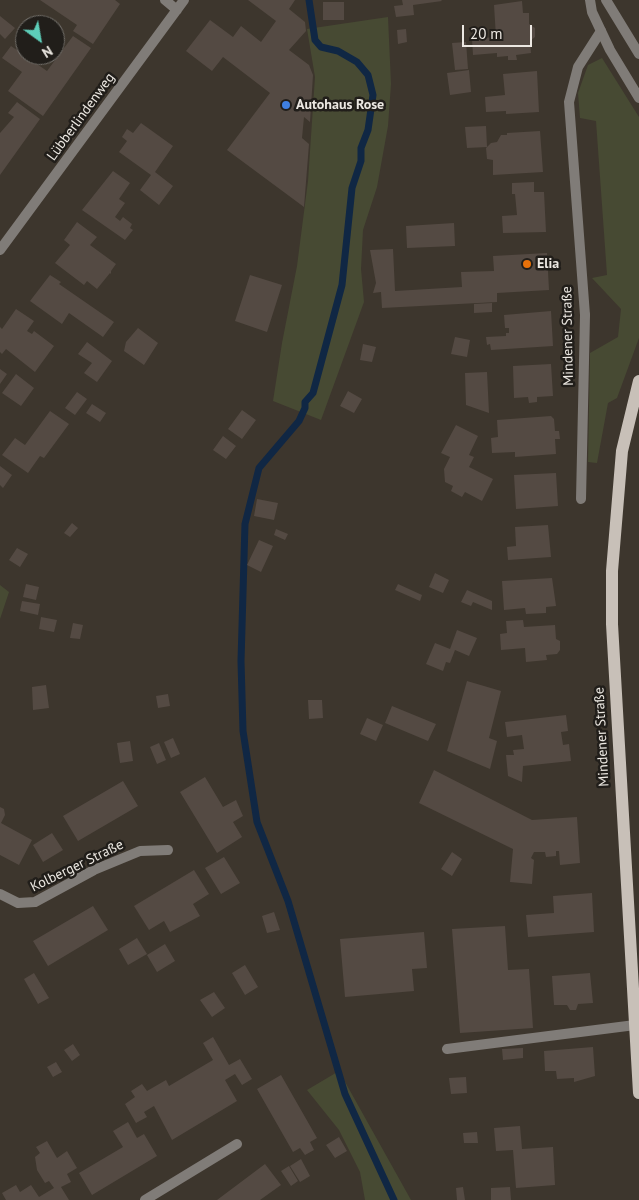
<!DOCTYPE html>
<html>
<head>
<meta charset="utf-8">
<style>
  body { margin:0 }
  #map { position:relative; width:639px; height:1200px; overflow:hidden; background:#3d362d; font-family:"PT Sans",sans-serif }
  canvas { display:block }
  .north { position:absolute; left:15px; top:15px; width:50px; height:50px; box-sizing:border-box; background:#211e1a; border:1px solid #726f6a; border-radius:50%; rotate:148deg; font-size:14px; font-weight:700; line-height:20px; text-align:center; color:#ece8e2 }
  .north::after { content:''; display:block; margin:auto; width:18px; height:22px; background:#5dceb9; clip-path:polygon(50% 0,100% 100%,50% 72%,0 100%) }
  .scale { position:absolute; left:462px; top:25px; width:70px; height:22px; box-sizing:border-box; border:2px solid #ece8e2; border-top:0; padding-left:6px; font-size:15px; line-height:18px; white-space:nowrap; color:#ece8e2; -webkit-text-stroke:4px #211e1a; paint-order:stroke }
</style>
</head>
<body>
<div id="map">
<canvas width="639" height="1200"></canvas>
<div class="north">N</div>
<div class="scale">20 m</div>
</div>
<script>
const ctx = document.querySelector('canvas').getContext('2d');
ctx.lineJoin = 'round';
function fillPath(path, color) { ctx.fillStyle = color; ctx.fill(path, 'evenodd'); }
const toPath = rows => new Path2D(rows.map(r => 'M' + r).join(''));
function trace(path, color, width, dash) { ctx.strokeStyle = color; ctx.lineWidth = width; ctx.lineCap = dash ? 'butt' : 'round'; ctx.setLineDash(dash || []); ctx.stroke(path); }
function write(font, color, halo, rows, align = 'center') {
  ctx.font = font + ' "PT Sans",sans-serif'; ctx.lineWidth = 5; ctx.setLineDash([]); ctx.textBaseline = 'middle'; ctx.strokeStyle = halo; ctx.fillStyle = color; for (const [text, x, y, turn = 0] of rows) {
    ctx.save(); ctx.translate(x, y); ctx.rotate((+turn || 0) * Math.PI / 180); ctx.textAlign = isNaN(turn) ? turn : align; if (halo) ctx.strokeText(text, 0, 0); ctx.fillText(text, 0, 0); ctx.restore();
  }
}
const green = toPath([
  [388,17,391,84,388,126,377,187,363,230,361,269,364,302,321,420,273,401,282,343,297,266,308,181,315,77,307,29],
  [602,58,639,117,639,338,617,398,608,403,597,463,588,462,590,353,618,337,621,309,592,278,607,275,596,121,580,118,578,93,588,65],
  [0,585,9,592,0,619],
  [339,1071,349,1089,411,1200,365,1200,360,1172,339,1130,307,1090]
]);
const stream = toPath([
  [309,0,315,40,321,47,338,51,357,62,368,75,373,95,368,130,361,148,361,161,352,188,342,285,313,393,305,402,305,408,299,421,259,468,245,524,241,661,243,731,257,822,288,901,345,1094,394,1200]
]);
const building = toPath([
  [40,0,115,0,120,4,93,44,73,31,77,25],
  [248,0,295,0,289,9,305,22,306,31,289,50,309,65,313,75,310,122,304,117,302,138,309,144,304,207,227,150,270,93,223,57,212,71,186,51,210,20,233,37,241,26,261,42,276,21],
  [402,0,441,0,442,1,413,5,414,15,396,17,394,6,403,5],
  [522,1,523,13,529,13,529,24,535,28,535,37,530,41,531,53,516,55,517,60,508,60,508,56,497,57,497,53,473,55,472,39,496,37,494,5],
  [323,2,344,2,344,20,323,20],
  [0,16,15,28,5,39,0,34],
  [406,29,407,42,398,44,397,30],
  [73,36,91,48,43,116,8,91,22,72,2,58,11,46,47,71],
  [466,42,468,69,455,70,452,43],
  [469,70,471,92,450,95,447,73],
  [537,71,539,112,506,114,506,111,486,112,485,97,505,95,503,74],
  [17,102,40,119,0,175,0,133,14,117,8,113],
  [141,123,173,146,155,172,173,186,159,205,140,190,151,175,119,152,127,141,122,137,127,129,133,133],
  [486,126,487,147,467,148,465,127],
  [540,131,543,172,493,175,493,160,487,159,486,148,491,143,497,142,501,135,507,135,507,133],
  [113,171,130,183,119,199,125,203,115,217,120,221,123,217,132,224,130,228,133,230,125,240,82,210],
  [534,182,534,192,544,192,546,232,503,233,502,216,517,215,515,194,512,194,512,183],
  [77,222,97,237,90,245,116,264,111,271,111,274,110,273,97,289,87,281,84,285,55,263,70,245,64,240],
  [454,223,455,246,407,248,406,226],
  [393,249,395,291,462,287,461,272,494,271,493,256,547,253,549,290,497,293,497,302,382,308,381,292,373,293,376,283,370,250],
  [50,275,61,282,59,284,114,322,103,337,69,313,62,324,30,301],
  [250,275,282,285,267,332,235,321],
  [492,303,492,312,474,313,474,304],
  [16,309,34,321,27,331,32,334,34,331,54,346,35,372,6,349,2,354,0,352,0,327,2,329],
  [551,311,553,346,491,350,490,344,487,345,486,337,506,336,506,333,509,333,509,328,505,328,504,315],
  [138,328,158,343,144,365,124,351,126,342],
  [455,337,470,340,467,357,451,354],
  [87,342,112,361,97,382,84,373,92,363,78,354],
  [363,344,376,347,372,362,360,360],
  [551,364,553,396,537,397,537,402,529,403,528,397,514,398,513,366],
  [0,369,7,374,0,384],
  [487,372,489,413,466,405,465,373],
  [16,374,34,388,21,406,2,393],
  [348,391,362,399,354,413,340,406],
  [77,392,87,399,75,415,65,408],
  [92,404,106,413,100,422,86,413],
  [242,410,256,420,242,439,228,429],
  [50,411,69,424,44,458,40,456,28,473,2,455,15,438,25,445],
  [551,416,554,419,555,431,559,431,560,439,555,439,556,454,515,457,515,452,492,453,491,438,498,437,497,420],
  [456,425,478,436,469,455,474,457,469,467,493,479,482,501,465,492,462,497,451,491,453,486,445,482,444,469,450,457,441,453],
  [223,436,236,446,226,459,213,450],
  [0,466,12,475,3,488,0,485],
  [556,473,558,506,516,509,514,475],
  [257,499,278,503,274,520,254,516],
  [72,523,78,528,70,537,64,533],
  [548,525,551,557,508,560,507,547,516,546,515,527],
  [276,529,288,534,285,540,274,535],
  [259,540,273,546,261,572,247,565],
  [17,548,28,554,20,567,9,560],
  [435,573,449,580,443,593,429,587],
  [552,578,556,606,546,607,546,613,526,614,525,608,504,610,502,581],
  [26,584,39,587,36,600,23,597],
  [398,584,422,595,420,601,395,590],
  [467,590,492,601,492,610,473,602,471,606,461,602],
  [22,601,40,604,38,615,20,611],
  [41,617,57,620,54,632,39,629],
  [523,620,524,627,555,625,556,639,560,641,560,650,557,654,546,655,547,660,526,662,525,648,501,650,500,634,507,633,506,621],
  [73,623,83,625,80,639,70,638],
  [457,630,477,638,469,656,455,650,450,663,446,662,443,671,426,664,435,643,450,649],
  [467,681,501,691,489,738,497,741,490,769,447,751],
  [46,685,49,708,33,710,32,687],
  [168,694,170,706,158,708,156,696],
  [308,700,322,700,323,718,309,719],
  [392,706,436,724,428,741,385,723],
  [566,715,568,731,561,732,563,745,569,744,571,761,523,766,522,782,508,776,506,755,514,755,513,750,524,749,522,735,507,737,505,722],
  [367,718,383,725,376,741,360,734],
  [173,738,180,754,171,758,164,742],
  [130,741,133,761,120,763,117,743],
  [159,743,166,760,157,764,150,747],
  [434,770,532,820,577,817,580,863,560,865,559,851,556,851,556,856,546,857,545,852,534,852,531,858,534,860,532,884,510,882,513,849,419,803],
  [205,777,223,807,236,800,243,816,233,822,242,837,217,853,180,792],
  [123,781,138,806,78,841,63,816],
  [0,807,4,809,5,815,1,823,32,840,19,865,0,855],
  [52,833,63,850,43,862,33,845],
  [452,852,462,859,452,876,441,869],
  [224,857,240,883,221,894,205,868],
  [194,870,209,894,193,904,200,916,170,932,164,921,149,930,134,906],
  [592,893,594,932,528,937,526,915,554,913,553,896],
  [93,906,108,930,48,966,33,941],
  [274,912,280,930,267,933,262,916],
  [505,926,508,970,529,969,533,1028,460,1033,452,929],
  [424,932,427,968,412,969,414,991,345,997,340,939],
  [137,938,147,954,128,965,119,949],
  [165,944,175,961,157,972,147,955],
  [245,965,258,987,245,995,232,973],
  [34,973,49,998,38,1004,24,979],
  [590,973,593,1003,578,1004,576,1010,570,1010,567,1005,554,1005,552,976],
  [214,992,225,1008,212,1017,200,1000],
  [213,1037,229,1065,240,1059,252,1079,242,1085,235,1074,225,1080,237,1101,172,1140,154,1106,144,1112,147,1117,136,1123,125,1104,135,1097,131,1091,142,1084,147,1091,166,1080,169,1086,213,1060,203,1043],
  [73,1044,80,1055,72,1061,64,1050],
  [593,1047,595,1076,574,1082,574,1078,557,1079,556,1071,545,1071,544,1051],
  [523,1048,523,1058,503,1060,502,1049],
  [56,1062,62,1072,53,1077,47,1067],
  [281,1075,317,1138,310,1142,314,1150,305,1155,300,1148,293,1152,257,1089],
  [466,1077,467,1093,451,1094,449,1078],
  [128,1122,137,1138,144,1134,157,1156,92,1195,79,1173,123,1147,113,1131],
  [520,1126,522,1149,553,1147,555,1185,516,1188,513,1150,496,1151,494,1128],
  [477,1132,478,1143,464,1143,463,1133],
  [339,1137,347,1151,335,1158,326,1145],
  [47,1141,57,1158,67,1151,77,1168,67,1174,71,1182,61,1187,69,1200,6,1200,2,1193,16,1185,20,1192,31,1185,39,1197,54,1188,49,1181,45,1183,37,1170,35,1157,40,1153,36,1147],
  [301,1159,310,1176,300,1182,290,1166],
  [265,1164,281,1185,260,1200,217,1200],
  [289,1166,298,1181,291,1186,281,1171],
  [463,1187,465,1200,457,1200,456,1188],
  [510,1187,511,1200,491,1200,491,1188]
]);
const service = toPath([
  [581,499,585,315],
  [447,1049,635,1025]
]);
const minor = toPath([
  [165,0,177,10],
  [0,250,184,0],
  [585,315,569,102,578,67,601,31],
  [0,894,18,903,35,902,94,870,140,851,168,850],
  [145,1200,237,1144]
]);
const tertiary = toPath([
  [590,0,592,12,610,50,639,98],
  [606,0,639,54]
]);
const primary = toPath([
  [639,381,622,451,612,571,612,624,639,1093]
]);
const markers = [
  [286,105,5,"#3f7fe0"],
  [527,264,5,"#e8710a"]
];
const poiNames = [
  ["Autohaus Rose",296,105],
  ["Elia",537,264]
];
const streetNames = [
  ["Lübberlindenweg",81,117,-54],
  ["Mindener Straße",568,336,-91],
  ["Mindener Straße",602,737,-93],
  ["Kolberger Straße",77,866,-26]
];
fillPath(green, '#474a33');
trace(stream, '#102744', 7);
fillPath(building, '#544a43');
trace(service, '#807c78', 10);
trace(minor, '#807c78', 10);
trace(tertiary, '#807c78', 10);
trace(primary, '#c8c0b8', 12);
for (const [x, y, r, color] of markers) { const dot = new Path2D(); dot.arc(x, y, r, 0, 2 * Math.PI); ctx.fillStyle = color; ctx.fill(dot); trace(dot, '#211e1a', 2); }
write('bold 14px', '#ece8e2', '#211e1a', poiNames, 'left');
write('14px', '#ece8e2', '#211e1a', streetNames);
</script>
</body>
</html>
